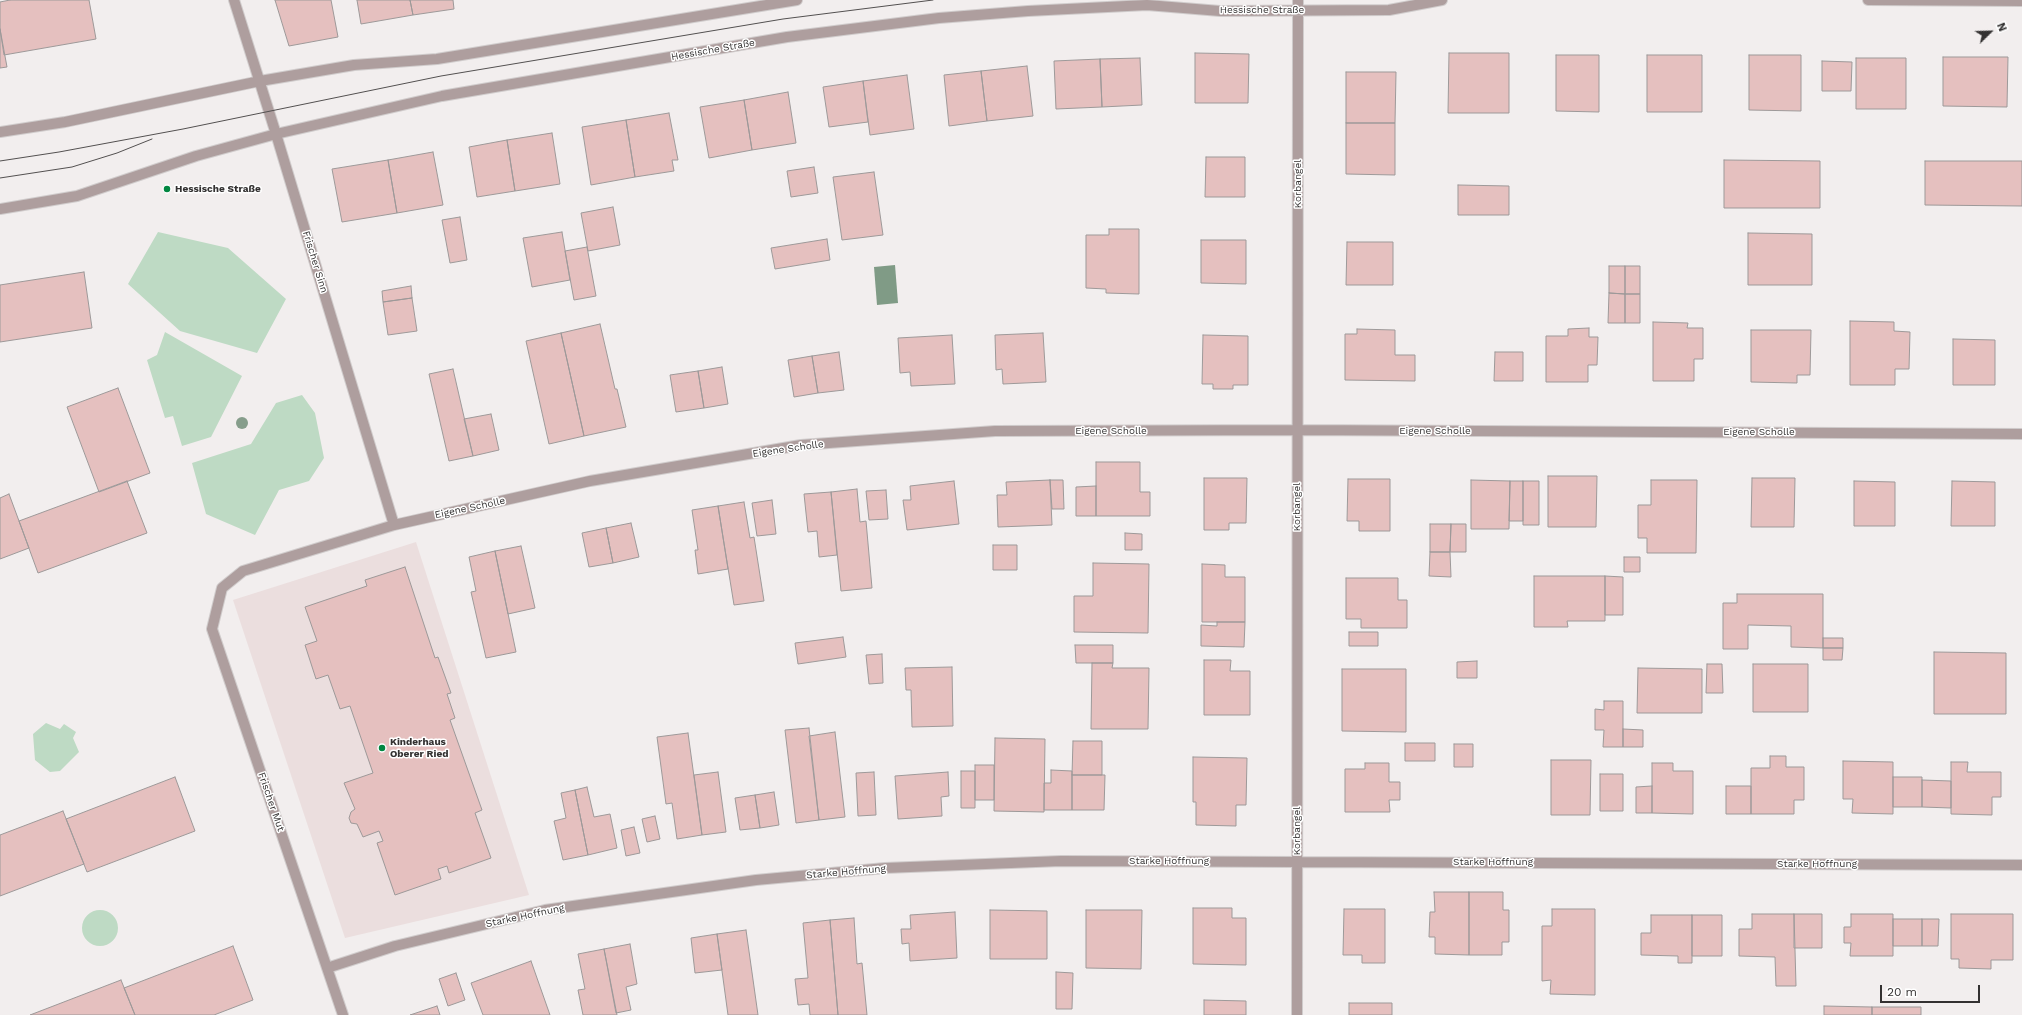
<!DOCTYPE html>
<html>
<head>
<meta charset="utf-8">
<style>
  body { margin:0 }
  #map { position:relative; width:2022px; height:1015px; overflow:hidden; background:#f2eeee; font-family:"Work Sans",sans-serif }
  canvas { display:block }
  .north { position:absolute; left:1970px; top:12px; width:40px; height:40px; -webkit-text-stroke:3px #fff; paint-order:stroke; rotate:67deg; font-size:11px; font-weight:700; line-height:16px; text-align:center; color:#333131 }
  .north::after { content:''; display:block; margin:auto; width:14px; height:18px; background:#333131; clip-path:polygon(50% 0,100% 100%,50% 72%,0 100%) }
  .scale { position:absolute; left:1880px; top:985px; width:100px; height:18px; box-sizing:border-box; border:2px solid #333131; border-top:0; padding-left:5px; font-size:12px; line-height:14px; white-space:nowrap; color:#333131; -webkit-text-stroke:3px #fff; paint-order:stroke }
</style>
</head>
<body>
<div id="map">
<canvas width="2022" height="1015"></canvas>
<div class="north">N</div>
<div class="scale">20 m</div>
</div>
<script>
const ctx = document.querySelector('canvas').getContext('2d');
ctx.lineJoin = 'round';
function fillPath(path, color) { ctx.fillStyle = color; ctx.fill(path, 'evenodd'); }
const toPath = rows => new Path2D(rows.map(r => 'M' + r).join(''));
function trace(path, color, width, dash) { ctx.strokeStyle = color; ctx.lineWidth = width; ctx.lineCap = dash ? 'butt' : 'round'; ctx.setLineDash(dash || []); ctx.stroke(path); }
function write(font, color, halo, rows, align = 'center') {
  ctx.font = font + ' "Work Sans",sans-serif'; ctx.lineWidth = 3; ctx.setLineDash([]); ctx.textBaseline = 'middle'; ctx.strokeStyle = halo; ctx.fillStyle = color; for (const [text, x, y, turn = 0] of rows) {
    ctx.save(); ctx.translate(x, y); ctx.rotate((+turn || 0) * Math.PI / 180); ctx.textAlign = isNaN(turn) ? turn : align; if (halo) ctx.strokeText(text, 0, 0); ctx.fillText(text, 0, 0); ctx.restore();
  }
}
const built = toPath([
  [416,542,529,895,345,938,233,600]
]);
const green = toPath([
  [158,232,228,248,286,299,257,353,180,331,128,284],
  [165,332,242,376,211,437,182,446,173,416,165,418,147,360,157,355],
  [302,395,315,413,324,458,309,481,279,490,255,535,206,514,192,463,251,444,276,403],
  [46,723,60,729,64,724,76,732,73,738,79,752,60,771,50,772,35,760,33,734],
  '82 928a18 18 0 1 1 36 0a18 18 0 1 1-36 0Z'
]);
const water = toPath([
  [895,265,898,303,877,305,874,267]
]);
const building = toPath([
  [10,0,89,0,96,39,4,55,0,29,0,2,10,0],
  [275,0,331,0,338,37,289,46,275,0],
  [357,0,410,0,413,15,361,24,357,0],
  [410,0,453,0,454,9,413,15,410,0],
  [0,29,7,67,0,68,0,29],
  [1195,53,1249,54,1248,103,1195,103,1195,53],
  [1449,53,1509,53,1509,113,1448,113,1449,53],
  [1556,55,1599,55,1599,112,1556,111,1556,55],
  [1647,55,1702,55,1702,112,1647,112,1647,55],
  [1749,55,1801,55,1801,111,1749,110,1749,55],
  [1943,57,2008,57,2007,107,1943,106,1943,57],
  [1140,58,1142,105,1102,107,1100,59,1140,58],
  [1856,58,1906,58,1906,109,1856,109,1856,58],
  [1100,59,1102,107,1056,109,1054,61,1100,59],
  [1822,61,1852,62,1851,91,1822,91,1822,61],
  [1027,66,1033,116,987,121,981,71,1027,66],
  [981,71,987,121,949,126,944,75,981,71],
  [1346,72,1396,72,1395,123,1346,123,1346,72],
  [907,75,914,129,870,135,863,81,907,75],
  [863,81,868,122,829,127,823,87,863,81],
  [788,92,796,143,752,150,744,100,788,92],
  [744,100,752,150,709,158,700,107,744,100],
  [669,113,678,160,672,160,674,171,635,177,626,120,669,113],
  [626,120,635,177,591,185,582,127,626,120],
  [1346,123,1395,123,1395,175,1346,174,1346,123],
  [552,133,560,184,515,191,507,140,552,133],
  [507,140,515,191,477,197,469,147,507,140],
  [433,152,443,205,397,213,388,160,433,152],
  [1206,157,1245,157,1245,197,1205,197,1206,157],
  [388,160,397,213,342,222,332,169,388,160],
  [1724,160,1820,161,1820,208,1724,208,1724,160],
  [1925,161,2022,161,2022,206,1925,205,1925,161],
  [814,167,818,193,791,197,787,171,814,167],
  [874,172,883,235,842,240,833,177,874,172],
  [1458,185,1509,186,1509,215,1458,215,1458,185],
  [613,207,620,245,588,251,581,213,613,207],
  [460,217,467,260,450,263,442,220,460,217],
  [1109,229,1139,229,1139,294,1106,293,1106,289,1086,288,1086,235,1109,235,1109,229],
  [562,232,570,280,532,287,523,238,562,232],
  [1748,233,1812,234,1812,285,1748,285,1748,233],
  [827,239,830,260,775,269,771,248,827,239],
  [1201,240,1246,240,1246,284,1201,283,1201,240],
  [1347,242,1393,242,1393,285,1346,285,1347,242],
  [587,247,596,296,574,300,565,251,587,247],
  [1609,266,1625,266,1625,294,1609,293,1609,266],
  [1625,266,1640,266,1640,294,1625,294,1625,266],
  [84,272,92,328,0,342,0,285,84,272],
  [411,286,412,298,383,302,382,291,411,286],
  [1609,293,1625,294,1625,323,1608,323,1609,293],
  [1625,294,1640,294,1640,323,1625,323,1625,294],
  [412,298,417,331,388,335,383,302,412,298],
  [1850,321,1894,322,1894,331,1910,332,1909,369,1895,369,1895,385,1850,385,1850,321],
  [1653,322,1688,323,1687,328,1703,328,1703,359,1694,359,1694,381,1653,381,1653,322],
  [600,324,615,389,617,389,626,427,584,436,561,333,600,324],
  [1589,328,1589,337,1598,337,1597,365,1588,365,1588,382,1546,382,1546,336,1568,336,1568,329,1589,328],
  [1357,329,1395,330,1395,355,1415,355,1415,381,1345,380,1345,334,1357,334,1357,329],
  [1751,330,1811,330,1810,375,1797,375,1797,383,1751,382,1751,330],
  [561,333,584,436,549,444,526,341,561,333],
  [1043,333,1046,382,1003,384,1002,369,996,370,995,335,1043,333],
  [952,335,955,384,911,386,910,372,900,373,898,338,952,335],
  [1203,335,1248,336,1248,385,1233,385,1233,389,1213,389,1213,384,1202,384,1203,335],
  [1953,339,1995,340,1995,385,1953,385,1953,339],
  [839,352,844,390,818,393,812,356,839,352],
  [1495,352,1523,352,1523,381,1494,381,1495,352],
  [812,356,818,393,794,397,788,360,812,356],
  [722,367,728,404,704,408,698,371,722,367],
  [453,369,473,456,449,461,429,374,453,369],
  [698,371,704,408,676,412,670,375,698,371],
  [118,388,150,473,99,492,67,407,118,388],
  [491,414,499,450,473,456,464,419,491,414],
  [1096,462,1140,462,1140,492,1150,492,1150,516,1096,516,1096,462],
  [1548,476,1597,476,1596,527,1548,527,1548,476],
  [1204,478,1247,478,1246,523,1229,523,1229,530,1204,530,1204,478],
  [1752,478,1795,478,1794,527,1751,527,1752,478],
  [1348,479,1390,479,1390,531,1359,531,1359,521,1347,521,1348,479],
  [1050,480,1052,525,998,527,997,495,1007,495,1006,482,1050,480],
  [1050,480,1063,480,1064,509,1052,509,1050,480],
  [1471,480,1510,481,1509,529,1471,529,1471,480],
  [1651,480,1697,480,1696,553,1647,553,1647,538,1638,538,1638,505,1651,505,1651,480],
  [127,481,147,533,38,573,19,521,127,481],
  [954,481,959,524,907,530,903,500,911,500,910,486,954,481],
  [1510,481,1523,481,1523,521,1509,521,1510,481],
  [1523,481,1539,481,1539,525,1523,525,1523,481],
  [1854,481,1895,482,1895,526,1854,526,1854,481],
  [1952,481,1995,482,1995,526,1951,526,1952,481],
  [1096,486,1096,516,1076,516,1076,487,1096,486],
  [857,489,860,522,866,521,872,588,841,591,831,492,857,489],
  [886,490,888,519,869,520,866,491,886,490],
  [831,492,837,555,819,557,817,531,808,532,804,494,831,492],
  [9,494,29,548,0,559,0,498,9,494],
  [772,500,776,534,757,536,752,503,772,500],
  [744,502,750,538,754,537,764,601,734,605,718,506,744,502],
  [718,506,728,569,698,574,695,550,698,550,692,510,718,506],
  [631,523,639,557,613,563,606,528,631,523],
  [1430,524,1451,524,1450,552,1430,552,1430,524],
  [1451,524,1466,524,1466,552,1450,552,1451,524],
  [606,528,613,563,589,567,582,533,606,528],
  [1125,533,1142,534,1142,550,1125,550,1125,533],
  [993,545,1017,545,1017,570,993,570,993,545],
  [521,546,535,608,508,614,495,551,521,546],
  [495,551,516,652,486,658,471,592,476,591,469,557,495,551],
  [1430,552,1450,552,1451,577,1429,576,1430,552],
  [1624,557,1640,557,1640,572,1624,572,1624,557],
  [1093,563,1149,564,1148,633,1074,632,1074,596,1093,596,1093,563],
  [1202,564,1225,565,1225,577,1245,577,1245,622,1202,622,1202,564],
  [405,567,435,658,438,657,451,693,447,694,455,718,450,720,482,810,475,813,491,858,449,873,447,866,438,869,441,879,395,895,377,843,383,841,379,831,363,837,357,824,351,823,349,818,351,812,355,809,344,783,373,773,350,706,340,709,328,675,316,679,305,645,317,641,305,607,367,586,365,580,405,567],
  [1534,576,1605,576,1605,621,1567,621,1568,627,1534,627,1534,576],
  [1605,576,1623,577,1623,615,1605,615,1605,576],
  [1346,578,1398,578,1398,600,1407,600,1407,628,1361,628,1361,619,1346,619,1346,578],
  [1737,594,1823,594,1823,648,1791,647,1791,626,1748,625,1748,649,1723,649,1723,603,1737,603,1737,594],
  [1217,622,1245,622,1244,647,1201,646,1201,625,1217,626,1217,622],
  [1349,632,1378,632,1378,646,1349,646,1349,632],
  [843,637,846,657,798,664,795,643,843,637],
  [1823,638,1843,638,1843,648,1823,648,1823,638],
  [1075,645,1113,645,1113,663,1076,663,1075,645],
  [1823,648,1843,648,1842,660,1823,660,1823,648],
  [1934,652,2006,653,2006,714,1934,714,1934,652],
  [882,654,883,683,869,684,866,655,882,654],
  [1204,660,1231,660,1230,671,1250,671,1250,715,1204,715,1204,660],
  [1477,661,1477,678,1457,678,1457,662,1477,661],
  [1092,663,1113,663,1112,668,1149,668,1148,729,1091,729,1092,663],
  [1707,664,1722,664,1723,693,1706,693,1707,664],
  [1753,664,1808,664,1808,712,1753,712,1753,664],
  [952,667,953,726,912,727,911,690,906,690,905,668,952,667],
  [1638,668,1702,669,1702,713,1637,713,1638,668],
  [1342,669,1406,669,1406,732,1342,731,1342,669],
  [1604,701,1623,701,1623,747,1603,747,1604,730,1595,730,1595,709,1604,710,1604,701],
  [809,728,819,820,796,823,785,730,809,728],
  [1623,729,1643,730,1643,747,1623,747,1623,729],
  [835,732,845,817,819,820,809,736,835,732],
  [688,733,702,835,677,839,672,803,666,804,657,737,688,733],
  [995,738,1045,739,1044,812,994,811,995,738],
  [1073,741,1102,741,1102,775,1072,775,1073,741],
  [1405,743,1435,743,1435,761,1405,761,1405,743],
  [1454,744,1473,744,1473,767,1454,767,1454,744],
  [1770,756,1786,756,1786,767,1804,767,1804,800,1794,800,1794,814,1751,814,1751,768,1770,768,1770,756],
  [1193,757,1247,758,1246,805,1236,805,1236,826,1196,825,1196,802,1193,802,1193,757],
  [1551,760,1591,760,1590,815,1551,815,1551,760],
  [1843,761,1893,762,1893,814,1852,813,1853,799,1843,799,1843,761],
  [1951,762,1968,762,1967,772,2001,772,2001,797,1992,797,1992,815,1951,814,1951,762],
  [1365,763,1389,763,1389,782,1400,782,1400,800,1389,800,1390,812,1345,812,1345,769,1365,769,1365,763],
  [1652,763,1673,763,1673,771,1693,771,1693,814,1652,813,1652,763],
  [975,765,994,765,994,800,975,800,975,765],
  [1051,770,1072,771,1072,810,1044,810,1044,783,1051,783,1051,770],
  [961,771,975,771,975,808,961,808,961,771],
  [718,772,726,832,702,835,694,775,718,772],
  [874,772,876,815,858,816,856,773,874,772],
  [948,772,949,796,941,797,942,816,898,819,895,776,948,772],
  [1600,774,1623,774,1623,811,1600,811,1600,774],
  [1072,775,1105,775,1104,810,1072,810,1072,775],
  [175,777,195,831,87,872,66,819,175,777],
  [1893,777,1922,777,1922,807,1893,807,1893,777],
  [1922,780,1951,781,1951,808,1922,807,1922,780],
  [1652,786,1652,813,1636,813,1636,787,1652,786],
  [1726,786,1751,786,1751,814,1726,814,1726,786],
  [587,787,594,817,610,814,617,848,588,855,575,790,587,787],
  [575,790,588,855,563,860,554,821,566,818,561,793,575,790],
  [774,792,779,825,760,828,755,795,774,792],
  [755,795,760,828,740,830,735,798,755,795],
  [63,811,84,864,0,896,0,835,63,811],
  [655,816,660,839,647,842,642,819,655,816],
  [634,827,640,853,626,856,621,830,634,827],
  [1434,892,1469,892,1469,955,1435,954,1435,937,1429,937,1430,912,1435,912,1434,892],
  [1469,892,1503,892,1503,910,1509,910,1509,942,1502,942,1502,955,1469,955,1469,892],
  [1193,908,1232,908,1232,918,1246,918,1246,965,1193,964,1193,908],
  [1344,909,1385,909,1385,963,1362,963,1362,955,1343,955,1344,909],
  [1552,909,1595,909,1595,995,1550,994,1551,980,1542,981,1542,926,1552,926,1552,909],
  [990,910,1047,911,1047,959,990,959,990,910],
  [1086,910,1142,910,1141,969,1086,968,1086,910],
  [955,912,957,958,910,961,909,943,902,944,901,929,911,929,910,915,955,912],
  [1752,914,1794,914,1796,986,1776,986,1775,957,1739,956,1739,929,1752,929,1752,914],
  [1794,914,1822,914,1822,948,1794,948,1794,914],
  [1851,914,1893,914,1893,956,1850,956,1851,943,1844,943,1844,927,1851,927,1851,914],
  [1951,914,2013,914,2013,960,1991,960,1991,969,1959,968,1959,959,1951,959,1951,914],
  [1651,915,1692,915,1692,963,1678,963,1678,956,1641,955,1641,933,1651,933,1651,915],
  [1692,915,1722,915,1722,956,1692,956,1692,915],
  [854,918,857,964,862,963,867,1015,838,1015,830,920,854,918],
  [1893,919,1922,919,1922,946,1893,946,1893,919],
  [1922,919,1939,919,1938,946,1922,946,1922,919],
  [830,920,838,1015,810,1015,809,1004,798,1005,795,979,808,978,803,923,830,920],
  [746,930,758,1015,728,1015,717,934,746,930],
  [717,934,722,970,695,973,691,938,717,934],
  [630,944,637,984,626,987,631,1010,616,1013,604,949,630,944],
  [233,946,253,1000,214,1015,135,1015,124,988,233,946],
  [604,949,617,1015,583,1015,578,990,585,989,578,954,604,949],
  [531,961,550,1015,483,1015,471,983,531,961],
  [1056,972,1073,973,1072,1009,1056,1009,1056,972],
  [456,973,465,1000,448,1006,439,979,456,973],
  [121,980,135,1015,30,1015,121,980],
  [1204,1000,1246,1001,1246,1015,1204,1015,1204,1000],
  [1349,1003,1392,1003,1392,1015,1349,1015,1349,1003],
  [437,1006,440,1015,410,1015,437,1006],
  [1824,1006,1872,1007,1872,1015,1824,1015,1824,1006],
  [1872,1007,1921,1007,1921,1015,1872,1015,1872,1007]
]);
const street = toPath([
  [234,0,276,134,394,525],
  [1868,0,2022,1],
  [0,132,65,122,260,81,354,65,437,59,797,0],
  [0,209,77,196,196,156,276,134,442,96,787,37,939,18,1028,11,1147,5,1220,11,1389,10,1442,0],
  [327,968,395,946,545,910,756,880,885,868,1061,861,2022,865],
  [343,1015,212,629,222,588,243,571,394,525,590,481,801,445,995,431,1298,430,2022,434],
  [1297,1015,1298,0]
]);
const tram = toPath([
  [0,161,59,152,183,129,441,76,783,19,933,0],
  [0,178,72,167,117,153,152,139]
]);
const trees = [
  [242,423]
];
const markers = [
  [167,189,4,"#018641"],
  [382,748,4,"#018641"]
];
const streetNames = [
  ["Hessische Straße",1262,10],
  ["Hessische Straße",713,50,-10],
  ["Korbangel",1298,184,-90],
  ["Frischer Sinn",315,262,73],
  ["Eigene Scholle",1111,431],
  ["Eigene Scholle",1435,431],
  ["Eigene Scholle",1759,432],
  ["Eigene Scholle",788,449,-8],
  ["Korbangel",1297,507,-90],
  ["Eigene Scholle",470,508,-12],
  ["Frischer Mut",271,802,71],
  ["Korbangel",1297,831,-90],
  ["Starke Hoffnung",1169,861],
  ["Starke Hoffnung",1493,862],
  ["Starke Hoffnung",1817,864],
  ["Starke Hoffnung",846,872,-5],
  ["Starke Hoffnung",525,916,-12]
];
const poiNames = [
  ["Hessische Straße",175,189],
  ["Kinderhaus",390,742],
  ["Oberer Ried",390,754]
];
fillPath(built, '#ebdede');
fillPath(green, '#bedac4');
fillPath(water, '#809b86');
fillPath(building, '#e5c0bf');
trace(building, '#9d9999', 1);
trace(street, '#d0cccc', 12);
trace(street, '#ae9e9e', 10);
trace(tram, '#535050', 1);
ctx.fillStyle = '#869d8b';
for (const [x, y] of trees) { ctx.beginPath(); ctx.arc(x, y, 6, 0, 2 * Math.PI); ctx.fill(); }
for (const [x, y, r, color] of markers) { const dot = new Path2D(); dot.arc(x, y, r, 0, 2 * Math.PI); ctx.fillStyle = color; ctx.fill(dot); trace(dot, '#fff', 1.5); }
write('10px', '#333131', '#fff', streetNames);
write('bold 10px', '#333131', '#fff', poiNames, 'left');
</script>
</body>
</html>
